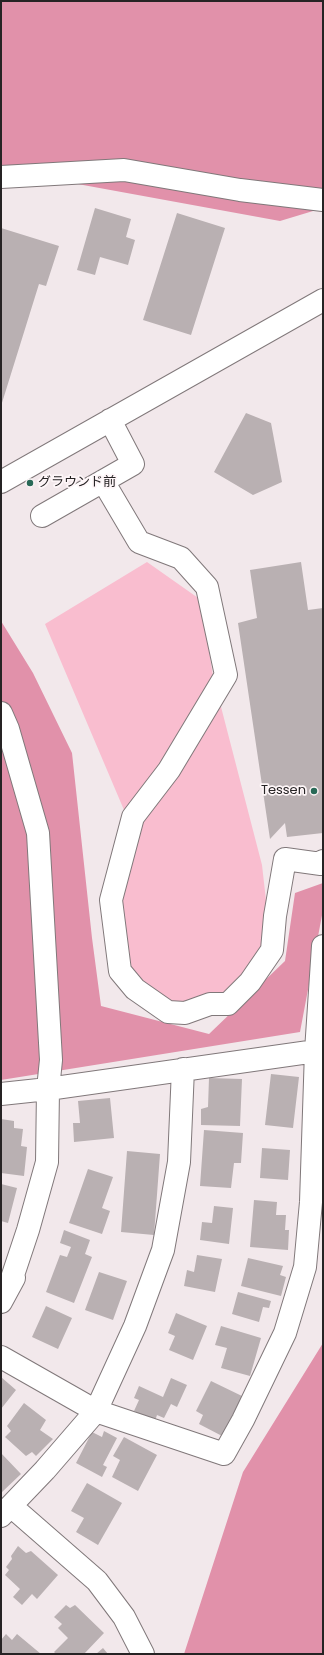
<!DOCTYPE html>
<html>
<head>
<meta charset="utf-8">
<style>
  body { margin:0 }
  #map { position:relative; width:324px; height:1655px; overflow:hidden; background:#f2e8eb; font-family:Poppins,sans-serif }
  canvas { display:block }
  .frame { position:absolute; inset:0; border:2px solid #262324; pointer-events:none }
</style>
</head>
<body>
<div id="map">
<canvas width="324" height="1655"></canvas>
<div class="frame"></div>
</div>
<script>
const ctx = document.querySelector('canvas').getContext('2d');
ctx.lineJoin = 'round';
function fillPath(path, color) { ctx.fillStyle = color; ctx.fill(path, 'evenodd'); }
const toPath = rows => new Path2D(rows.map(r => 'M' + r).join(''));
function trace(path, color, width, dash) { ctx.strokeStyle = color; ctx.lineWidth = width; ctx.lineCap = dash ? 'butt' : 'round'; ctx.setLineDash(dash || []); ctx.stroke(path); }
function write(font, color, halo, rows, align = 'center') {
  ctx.font = font + ' Poppins,"Noto Sans JP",sans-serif'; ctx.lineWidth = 3.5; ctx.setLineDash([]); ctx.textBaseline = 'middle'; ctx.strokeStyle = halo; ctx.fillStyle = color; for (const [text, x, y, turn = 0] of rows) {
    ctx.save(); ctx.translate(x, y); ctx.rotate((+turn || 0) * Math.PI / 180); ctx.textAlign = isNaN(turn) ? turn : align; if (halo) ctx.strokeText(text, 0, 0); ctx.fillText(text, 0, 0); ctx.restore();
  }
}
const green = toPath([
  [147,562,201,600,213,676,262,865,269,927,257,972,193,1010,161,1007,118,955,127,839,124,810,45,624]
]);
const forest = toPath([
  [1,1,323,1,323,208,280,221,1,170],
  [1,621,33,673,72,753,92,938,101,1006,209,1034,285,961,295,893,323,883,323,910,300,1032,1,1080],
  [323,1343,323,1654,184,1654,243,1472]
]);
const building = toPath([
  [95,208,131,219,126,237,135,240,128,265,100,257,95,275,77,270],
  [177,213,225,228,191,335,143,320],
  [1,228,59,246,46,286,39,284,1,406],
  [246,413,271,423,282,482,253,495,214,472],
  [301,562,308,610,323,608,323,833,287,837,285,823,270,839,238,623,257,618,250,570],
  [271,1074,299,1077,293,1128,265,1125],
  [209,1078,242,1079,240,1126,201,1125,201,1109,208,1107],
  [110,1098,114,1138,74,1142,73,1123,80,1123,78,1101],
  [1,1119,14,1121,14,1128,23,1129,21,1146,27,1147,24,1176,1,1173],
  [204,1130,243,1133,241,1163,234,1163,231,1188,200,1186],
  [262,1148,290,1150,288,1180,260,1178],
  [127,1151,160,1154,154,1235,121,1232],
  [88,1169,113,1177,102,1208,110,1211,102,1234,69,1223],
  [1,1184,17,1188,8,1223,1,1221],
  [254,1200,277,1202,276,1215,286,1215,285,1230,289,1230,288,1250,250,1247],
  [214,1206,233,1208,229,1244,200,1240,202,1222,212,1223],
  [64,1230,90,1240,85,1254,92,1257,74,1303,46,1292,60,1255,67,1257,71,1247,60,1243],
  [197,1255,222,1259,215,1292,184,1286,187,1270,194,1272],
  [248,1258,283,1266,280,1275,286,1277,281,1296,241,1286],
  [99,1272,127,1281,113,1320,85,1310],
  [238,1292,271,1301,269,1308,263,1307,259,1322,232,1314],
  [46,1306,72,1318,58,1349,32,1337],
  [176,1313,207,1326,193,1360,169,1350,175,1336,168,1333],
  [221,1326,261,1338,250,1376,221,1368,227,1348,215,1345],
  [1,1377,16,1390,1,1409],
  [171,1378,187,1385,177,1407,171,1404,164,1418,157,1415,155,1421,134,1411,139,1400,134,1398,139,1386,163,1397],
  [211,1381,244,1397,224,1437,199,1424,203,1415,196,1411],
  [24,1403,46,1420,40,1430,53,1439,36,1456,32,1452,26,1456,5,1437,11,1431,7,1426],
  [104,1431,117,1438,103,1465,107,1467,102,1477,76,1463,92,1432,102,1437],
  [124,1437,157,1455,138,1491,112,1477,120,1460,113,1456],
  [1,1453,21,1474,1,1493],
  [87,1483,122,1503,98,1545,76,1532,84,1518,71,1511],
  [18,1546,26,1553,31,1551,58,1575,37,1599,32,1594,22,1605,13,1597,20,1589,5,1575,9,1570,6,1567,12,1559,11,1556],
  [66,1605,70,1608,75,1605,104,1633,84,1654,56,1654,54,1652,68,1638,58,1628,62,1624,54,1617],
  [6,1634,12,1640,17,1634,41,1654,1,1654,1,1640],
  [103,1648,108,1654,96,1654]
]);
const minor = toPath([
  [1,177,124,170,240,190,323,200],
  [103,481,139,542,181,558,207,587,226,675,169,770,133,817,111,900,120,971,135,989,168,1012,185,1013,210,1004,228,1004,250,982,272,950,275,916,285,859,321,864,323,861],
  [1,482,323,300],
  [42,516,133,464,110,420],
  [1,713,8,729,38,833,51,1060,48,1089,47,1162,28,1230,12,1278,14,1278,1,1302],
  [1,1094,48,1089,316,1051],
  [1,1357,96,1411,224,1454,243,1420,285,1333,305,1267,311,1202,316,1051,323,946],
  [11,1506,97,1581,124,1617,143,1654],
  [1,1516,45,1470,96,1411,135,1326,163,1250,179,1162,183,1069]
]);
const markers = [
  [30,483,4,"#286957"],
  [314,791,4,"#286957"]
];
const poiNames = [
  ["グラウンド前",38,483],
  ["Tessen",306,791,"right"]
];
fillPath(green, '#f9bdcf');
fillPath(forest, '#e191aa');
fillPath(building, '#b9b0b2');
trace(minor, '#80787a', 24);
trace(minor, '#fff', 22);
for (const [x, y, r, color] of markers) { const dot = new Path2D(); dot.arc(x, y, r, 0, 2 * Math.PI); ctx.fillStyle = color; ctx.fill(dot); trace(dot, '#fef6f8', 1.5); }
write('13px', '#262324', '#fef6f8', poiNames, 'left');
</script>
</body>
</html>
